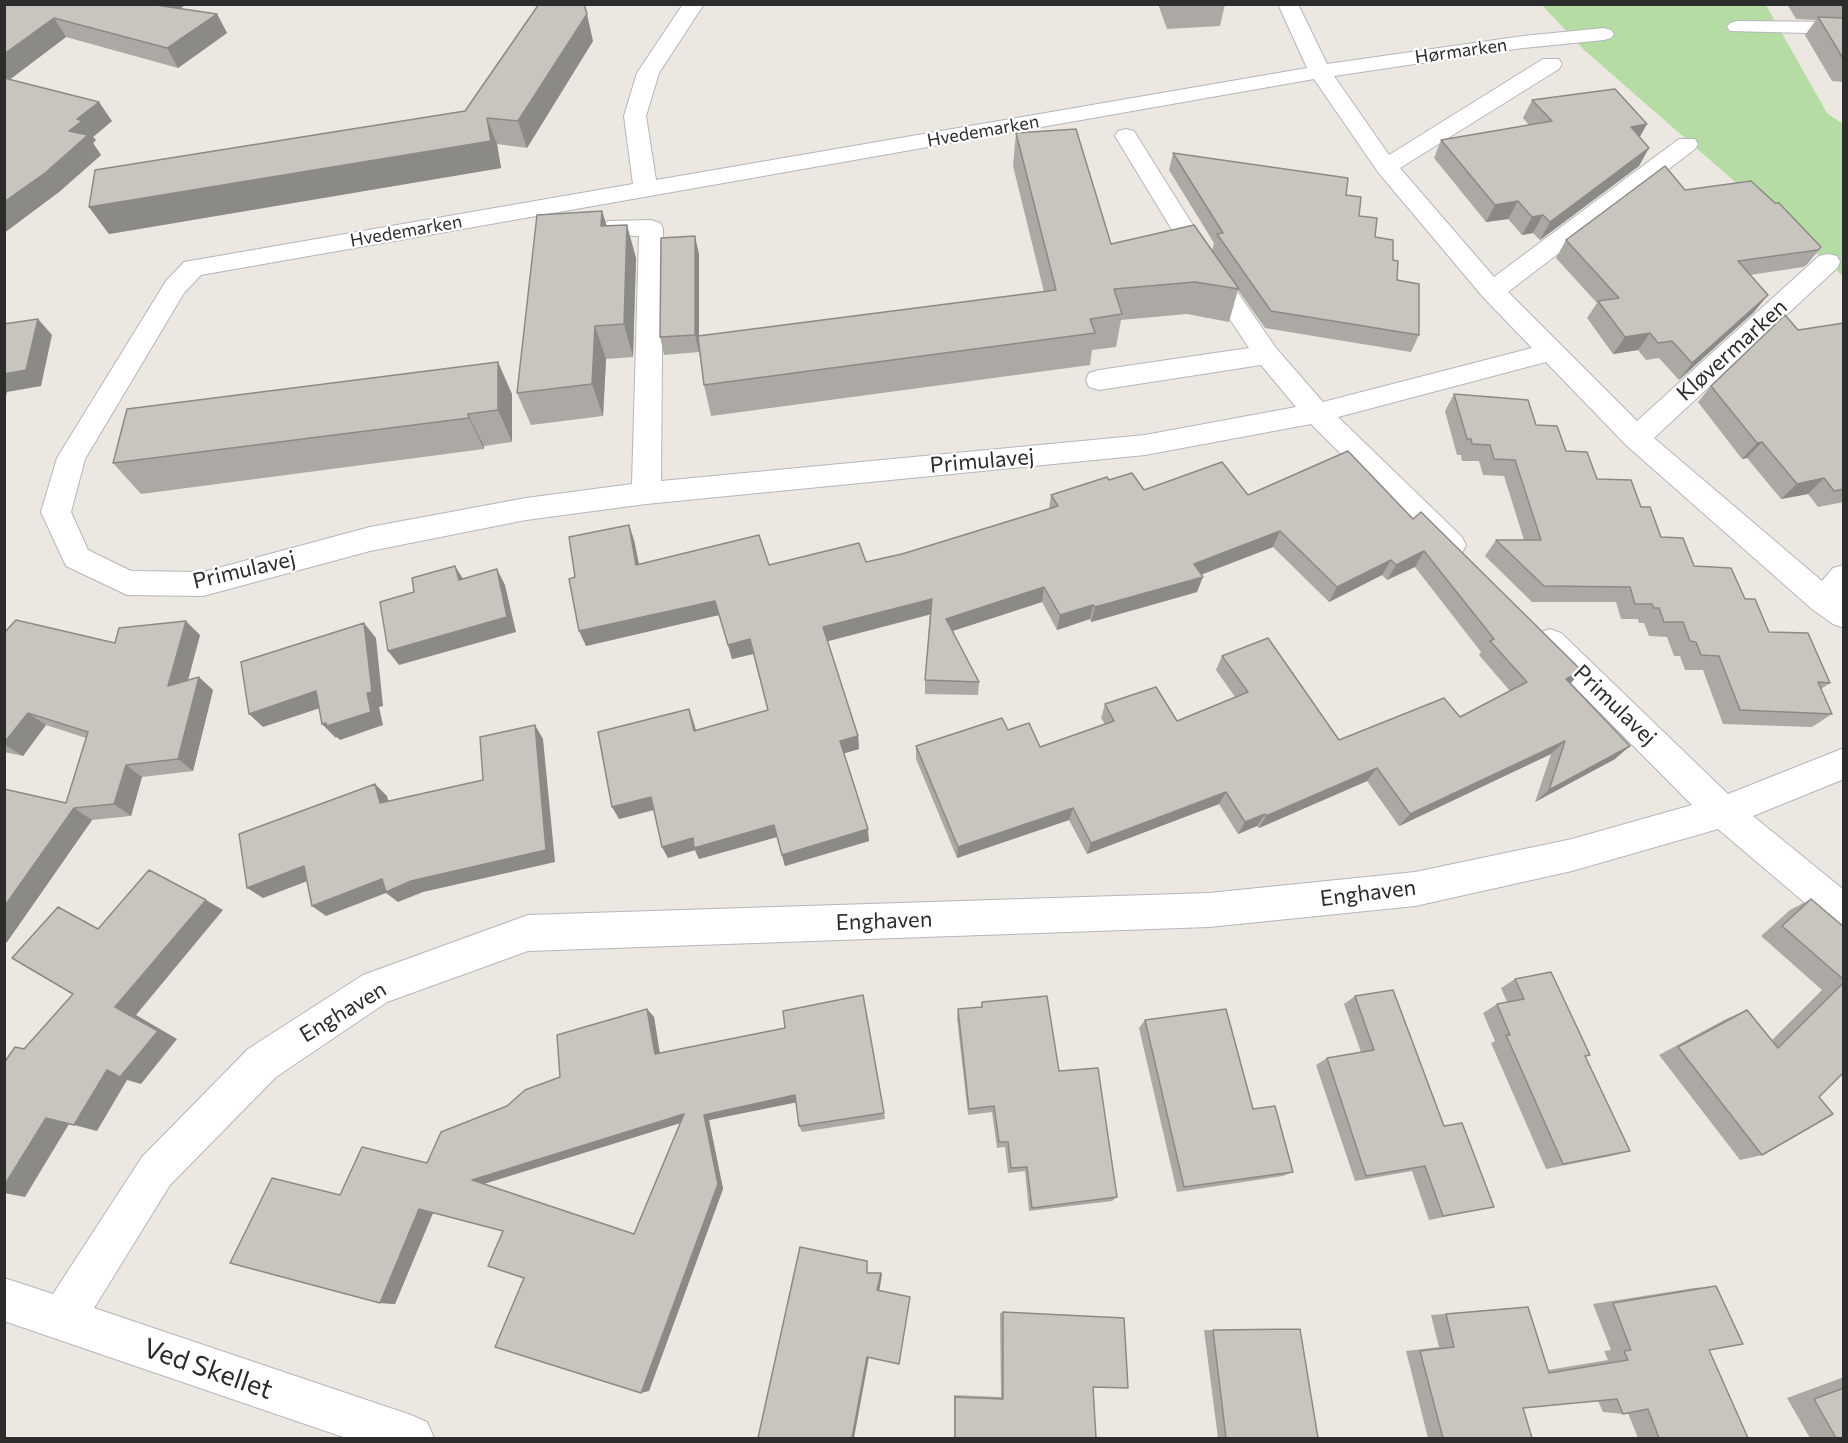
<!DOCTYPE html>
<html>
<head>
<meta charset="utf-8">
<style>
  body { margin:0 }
  #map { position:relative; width:1848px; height:1443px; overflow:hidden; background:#ece7e0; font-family:Commissioner,sans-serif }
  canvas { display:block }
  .frame { position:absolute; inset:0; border:6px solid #2c2c2c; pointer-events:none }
</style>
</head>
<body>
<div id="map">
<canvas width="1848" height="1443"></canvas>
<div class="frame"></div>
</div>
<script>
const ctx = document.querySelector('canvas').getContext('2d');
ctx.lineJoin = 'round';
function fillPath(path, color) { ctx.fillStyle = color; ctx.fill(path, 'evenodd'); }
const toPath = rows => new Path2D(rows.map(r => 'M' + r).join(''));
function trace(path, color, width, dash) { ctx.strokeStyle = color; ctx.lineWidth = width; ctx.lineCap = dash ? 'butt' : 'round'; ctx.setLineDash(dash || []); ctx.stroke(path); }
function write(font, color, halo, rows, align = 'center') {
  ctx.font = font + ' Commissioner,sans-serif'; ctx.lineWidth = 4.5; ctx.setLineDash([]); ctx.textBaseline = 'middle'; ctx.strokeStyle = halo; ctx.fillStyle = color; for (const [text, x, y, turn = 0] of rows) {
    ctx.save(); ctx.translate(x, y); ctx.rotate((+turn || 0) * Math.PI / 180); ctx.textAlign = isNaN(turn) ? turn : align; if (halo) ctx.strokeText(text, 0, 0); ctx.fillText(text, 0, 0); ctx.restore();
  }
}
const green = toPath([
  [1542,5,1766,5,1827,113,1843,124,1843,276,1583,49]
]);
const street = toPath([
  [683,4,704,4,659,73,646,116,656,180,1307,68,1278,4,1298,4,1327,64,1523,36,1604,28,1611,30,1614,34,1611,38,1604,40,1523,48,1334,76,1389,155,1543,59,1559,59,1562,64,1559,69,1400,168,1494,277,1679,139,1695,139,1698,144,1695,149,1508,292,1637,421,1819,256,1828,254,1837,256,1840,262,1837,268,1654,438,1822,581,1833,568,1844,565,1844,628,1833,624,1812,609,1626,445,1546,362,1338,417,1462,537,1466,545,1462,553,1451,557,1440,553,1311,424,1145,455,646,504,526,520,370,551,203,596,127,595,66,566,41,512,57,458,166,281,184,262,633,184,624,116,637,73,683,4],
  [1314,79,1378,172,1483,297,1532,348,1323,402,1276,348,1209,251,1137,136,1134,131,1126,129,1118,131,1115,136,1188,256,1249,348,1099,370,1089,373,1086,380,1089,387,1099,390,1261,365,1296,407,1145,435,661,481,663,228,660,223,651,220,609,221,600,224,597,229,600,234,639,236,632,484,526,498,370,527,203,572,131,571,88,550,71,512,85,459,184,293,201,275,1314,79],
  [1737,21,1844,22,1844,34,1730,31,1727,27,1730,23,1737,21],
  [1550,629,1561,633,1728,794,1844,748,1844,779,1753,816,1844,890,1844,930,1831,925,1718,829,1572,871,1415,906,1209,927,528,951,387,1002,276,1077,170,1185,94,1308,411,1415,427,1422,434,1438,346,1438,4,1321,4,1278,53,1294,142,1157,248,1049,363,975,528,915,1209,893,1415,872,1572,839,1692,805,1539,651,1534,642,1539,633,1550,629]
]);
const wall = toPath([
  [4,4,186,4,180,9,217,14,227,33,178,68,66,37,10,79,112,121,93,137,96,140,93,143,101,155,59,192,4,233],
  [1158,4,1225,4,1220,26,1167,29],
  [1787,4,1844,4,1844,82,1832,81,1805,35,1816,20,1796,19],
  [593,41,527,148,497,144,501,168,109,234,89,207,465,111],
  [1532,100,1640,137,1639,166,1540,240,1533,233,1522,235,1508,219,1486,222,1434,158,1441,140,1529,125,1523,118],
  [1016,133,1111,244,1212,251,1214,243,1169,170,1173,153,1346,195,1359,216,1393,260,1397,280,1419,335,1411,352,1265,328,1238,290,1229,322,1187,314,1121,320,1116,347,1092,350,1090,365,711,416,704,385,699,352,664,355,660,337,699,254,699,336,1044,292,1013,166],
  [1685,190,1821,247,1803,267,1750,275,1754,312,1679,380,1659,358,1646,360,1638,350,1613,354,1587,318,1597,303,1556,258,1566,240],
  [602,211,607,226,636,258,633,357,606,359,603,416,531,425,517,393],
  [1844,323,1844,502,1818,507,1808,494,1781,499,1747,458,1742,459,1698,402,1711,386,1798,330],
  [512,394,512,442,484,446,484,449,141,494,113,463],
  [1454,394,1536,425,1566,451,1597,479,1641,507,1661,537,1694,566,1745,599,1769,632,1830,683,1821,689,1832,714,1812,727,1723,724,1703,670,1685,670,1680,656,1674,656,1667,637,1649,636,1644,623,1639,623,1638,619,1621,619,1616,602,1532,602,1485,556,1496,540,1524,540,1504,476,1483,475,1479,461,1462,461,1461,455,1457,455,1445,411],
  [1348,451,1570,684,1615,759,1535,802,1551,754,1399,826,1367,781,1259,828,1257,826,1238,834,1219,804,1087,854,1069,820,957,858,916,759,916,746,1008,730,1040,747,1105,724,1101,718,1105,704,1177,721,1235,697,1216,670,1222,656,1339,740,1460,717,1510,691,1479,655,1481,652,1415,567,1387,580,1382,575,1329,602,1273,547,1201,575,1197,592,1091,622,1090,619,1057,630,1042,602,953,631,979,682,978,695,925,694,925,680,930,614,827,641,858,736,859,749,844,753,869,841,785,866,777,837,699,859,695,850,668,858,662,847,654,810,619,819,689,709,696,730,768,710,753,654,732,659,719,615,586,646,575,577,629,525,634,540,639,564,769,565,866,562,902,554,1049,509,1051,495,1109,480,1144,490,1248,495],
  [4,633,115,643,200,635,188,680,213,690,193,771,142,777,131,816,92,820,7,942,4,942,4,789,66,803,86,738,46,725,23,756,4,752],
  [1811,899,1844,927,1844,1072,1762,1155,1740,1160,1659,1055,1726,1019,1747,1010,1772,1040,1822,990,1761,936,1790,910],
  [1515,979,1590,1055,1585,1057,1630,1151,1611,1156,1546,1169,1491,1043,1495,1041,1483,1013,1497,1004,1507,1002,1501,988],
  [863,995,885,1119,802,1132,799,1126,796,1102,709,1120,723,1189,649,1391,503,1231,433,1213,395,1304,380,1303,340,1195,427,1163,507,1106,560,1077,647,1009,654,1017,660,1053,785,1028],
  [680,1123,634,1234,484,1184],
  [1355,996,1444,1126,1494,1207,1429,1220,1412,1171,1355,1181,1316,1065,1327,1058,1361,1052,1344,1004],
  [982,1002,1059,1071,1117,1197,1112,1201,1029,1211,1025,1171,1008,1173,1005,1147,997,1148,992,1112,968,1115,957,1018,958,1009,981,1007],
  [1145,1020,1253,1109,1293,1172,1283,1176,1177,1192,1139,1028],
  [1716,1286,1709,1350,1748,1438,1638,1438,1628,1413,1623,1414,1603,1412,1598,1401,1523,1408,1532,1438,1428,1438,1406,1351,1439,1347,1431,1315,1511,1308,1548,1370,1608,1360,1604,1351,1611,1350,1593,1304,1694,1288],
  [1003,1312,1093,1387,1096,1438,954,1438,954,1395,1001,1397,1000,1313],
  [1204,1330,1213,1330,1318,1438,1218,1438],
  [1844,1377,1844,1438,1810,1438,1787,1398]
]);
const shadedWall = toPath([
  [149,4,186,4,160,24],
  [217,14,227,33,178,68,167,48],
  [587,14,593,41,527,148,518,121],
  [54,18,66,37,4,84,4,54],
  [99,102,112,121,93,137,96,140,93,143,101,155,59,192,4,233,4,202,77,119],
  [487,118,497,144,501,168,109,234,89,207],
  [1647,124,1637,142,1631,127],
  [1649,148,1639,166,1540,240,1550,222],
  [1518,201,1508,219,1486,222,1495,205],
  [602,211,612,244,601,226],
  [1543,215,1533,233,1522,235,1532,217],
  [627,225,636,258,633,357,624,324],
  [695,236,699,254,699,352,695,335],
  [1821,247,1807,264,1803,267,1818,250],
  [1768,295,1754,312,1679,380,1692,363],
  [38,319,52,335,41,386,7,392,4,403,4,374],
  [595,326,606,359,603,416,592,384],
  [1650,333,1638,350,1613,354,1625,337],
  [498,362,512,394,512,442,498,410],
  [468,414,484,446,484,449,469,418],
  [1762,442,1747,458,1742,459,1757,443],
  [1824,478,1808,494,1781,499,1797,484],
  [629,525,634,540,642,580,636,565],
  [1280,531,1273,547,1189,579,1194,564],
  [1424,551,1415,567,1387,580,1396,565],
  [1391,560,1382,575,1329,602,1337,587],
  [455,566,465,582,459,580],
  [497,569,505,585,516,632,399,665,388,651],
  [1203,577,1197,592,1091,622,1095,607],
  [1044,587,1042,602,946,633,946,619],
  [932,599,932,614,825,642,823,627],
  [715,601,719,615,586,646,579,631],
  [1093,605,1090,619,1057,630,1060,615],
  [186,621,200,635,183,699,168,686],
  [364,623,376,638,383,706,379,707,383,725,340,740,337,737,336,738,322,724,326,723,367,693],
  [750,639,753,654,732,659,728,645],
  [1582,671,1569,685,1566,679],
  [199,677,213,690,193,771,178,759],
  [316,691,329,705,263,727,249,714],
  [689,709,694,723,699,744,694,731],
  [28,713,46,725,23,756,4,744,4,743],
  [535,725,543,739,555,862,423,892,398,902,386,893,326,916,312,906,382,879,394,888],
  [858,736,859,749,842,754,840,741],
  [1565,741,1551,754,1399,826,1410,814],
  [1630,746,1615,759,1535,802,1549,790],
  [126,765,142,777,131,816,114,804],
  [1377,768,1367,781,1259,828,1266,816],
  [375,784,387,796,392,815,380,803],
  [1226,792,1219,804,1087,854,1091,843],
  [651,797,657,809,619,819,612,807],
  [74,808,92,820,7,942,4,942,4,907],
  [1073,808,1069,820,957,858,958,847],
  [1265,814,1257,826,1238,834,1245,822],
  [774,825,777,837,699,859,695,850,668,858,662,847,693,838],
  [868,829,869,841,785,866,782,855],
  [304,866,318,877,263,898,247,888],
  [206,900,223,910,136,1015,177,1039,141,1084,127,1080,97,1131,74,1125,115,1007],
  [647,1009,654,1017,661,1062,655,1054],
  [795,1095,798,1102,709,1120,723,1189,649,1391,641,1393,704,1115],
  [684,1114,690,1120,483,1184,472,1180],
  [46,1118,69,1124,25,1197,4,1193,4,1186],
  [419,1209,433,1213,395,1304,380,1303],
  [881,1273,882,1275,879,1292,877,1290],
  [867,1357,869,1357,854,1438,852,1438]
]);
const building = toPath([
  [4,4,149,4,217,14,167,48,54,18,4,54,4,4],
  [539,4,584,4,587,14,518,121,487,118,491,141,89,207,95,170,465,111,539,4],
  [1818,17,1844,18,1844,60,1818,17],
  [4,78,99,102,77,119,82,121,69,131,88,135,45,173,4,202,4,78],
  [1615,89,1647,124,1631,127,1649,148,1550,222,1543,215,1532,217,1518,201,1495,205,1441,140,1552,121,1532,100,1615,89],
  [1076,129,1111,244,1194,225,1239,289,1195,282,1114,289,1122,314,1090,319,1095,333,704,385,698,336,1056,290,1016,133,1076,129],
  [1173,153,1348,178,1346,195,1361,197,1359,216,1377,218,1375,237,1393,240,1393,260,1398,261,1397,280,1419,284,1419,335,1271,311,1217,234,1223,233,1173,153],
  [1665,166,1685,190,1751,181,1775,203,1779,203,1821,247,1818,250,1738,261,1768,295,1692,363,1672,341,1658,343,1650,333,1625,337,1598,301,1619,298,1566,240,1665,166],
  [602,211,601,226,627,225,624,324,595,326,592,384,517,393,537,215,602,211],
  [695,236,695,335,660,337,661,238,695,236],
  [1785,315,1798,330,1844,323,1844,489,1834,491,1824,478,1797,484,1762,442,1757,443,1711,386,1785,315],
  [38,319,26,370,4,374,4,324,38,319],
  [498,362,498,410,468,414,469,418,113,463,127,409,498,362],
  [1454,394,1528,400,1536,425,1557,426,1566,451,1587,452,1597,479,1631,480,1641,507,1650,507,1661,537,1683,538,1694,566,1731,568,1745,599,1755,599,1769,632,1808,633,1830,683,1818,682,1832,714,1740,710,1719,656,1701,655,1696,642,1690,641,1683,622,1664,622,1659,608,1654,608,1652,604,1635,604,1630,587,1544,586,1496,540,1541,540,1515,460,1494,459,1490,445,1472,444,1471,439,1467,439,1454,394],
  [1348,451,1413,519,1421,512,1582,671,1566,679,1630,746,1549,790,1565,741,1410,814,1377,768,1266,816,1265,814,1245,822,1226,792,1091,843,1073,808,958,847,916,746,1002,718,1008,730,1029,723,1040,747,1114,721,1105,704,1156,687,1177,721,1248,692,1222,656,1268,638,1339,740,1444,698,1460,717,1527,682,1490,641,1494,639,1424,551,1396,565,1391,560,1337,587,1280,531,1194,564,1203,577,1095,607,1093,605,1060,615,1044,587,946,619,979,682,925,680,932,599,823,627,858,736,840,741,868,829,782,855,774,825,694,848,693,838,662,847,651,797,612,807,598,732,689,709,694,731,768,710,750,639,728,645,715,601,579,631,569,579,575,577,569,537,629,525,636,565,759,535,769,565,859,543,866,562,902,554,1058,506,1051,495,1107,477,1109,480,1132,473,1144,490,1222,462,1248,495,1348,451],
  [455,566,459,580,497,569,507,617,388,651,380,602,414,592,412,578,455,566],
  [16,620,115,643,119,628,186,621,168,686,199,677,178,759,126,765,114,804,74,808,4,907,4,789,66,803,88,732,28,713,4,743,4,633,16,620],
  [364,623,372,692,367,693,371,712,327,726,326,723,322,724,316,691,249,714,241,662,364,623],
  [535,725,546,850,411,881,386,892,382,879,312,906,304,866,247,888,239,834,375,784,380,803,483,780,480,737,535,725],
  [149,870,206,900,115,1007,158,1031,120,1077,107,1070,74,1125,46,1118,4,1186,4,1063,15,1047,24,1049,73,994,12,958,58,907,98,929,149,870],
  [1811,899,1844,927,1844,980,1782,926,1811,899],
  [1551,972,1590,1055,1585,1056,1630,1151,1563,1164,1506,1035,1510,1035,1497,1004,1524,999,1515,979,1551,972],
  [1844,982,1844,1072,1819,1097,1833,1114,1762,1155,1678,1047,1747,1010,1778,1048,1844,982],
  [1393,990,1444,1126,1462,1123,1494,1207,1443,1216,1425,1166,1366,1176,1327,1058,1374,1050,1355,996,1393,990],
  [863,995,884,1113,799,1126,795,1095,704,1115,718,1184,641,1393,495,1347,524,1278,488,1266,503,1231,419,1209,380,1303,230,1263,272,1178,340,1195,362,1147,427,1163,441,1132,507,1106,525,1090,560,1077,557,1035,647,1009,655,1054,785,1028,783,1011,863,995],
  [684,1114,634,1234,472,1180,684,1114],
  [1047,996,1059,1071,1098,1068,1117,1197,1032,1208,1027,1167,1011,1168,1008,1142,999,1142,994,1106,969,1109,958,1009,982,1007,982,1002,1047,996],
  [1226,1009,1253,1109,1275,1106,1293,1172,1184,1187,1145,1020,1226,1009],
  [800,1247,867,1261,867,1273,881,1273,877,1290,910,1297,899,1364,867,1357,852,1438,758,1438,800,1247],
  [1716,1286,1743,1344,1709,1350,1748,1438,1659,1438,1648,1409,1623,1414,1617,1399,1523,1408,1532,1438,1443,1438,1420,1351,1454,1347,1446,1314,1528,1307,1549,1373,1628,1360,1624,1351,1631,1350,1613,1303,1716,1286],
  [1003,1312,1124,1318,1128,1388,1093,1387,1096,1438,955,1438,955,1397,1003,1399,1003,1312],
  [1300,1329,1318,1438,1226,1438,1213,1330,1300,1329],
  [1844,1388,1844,1438,1836,1438,1814,1399,1844,1388]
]);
const farStreetnames = [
  ["Hørmarken",1461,51,-8],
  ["Hvedemarken",983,131,-10],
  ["Hvedemarken",406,231,-10]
];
const streetNames = [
  ["Kløvermarken",1732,350,-42],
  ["Primulavej",982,461,-5],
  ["Primulavej",244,570,-13],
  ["Primulavej",1615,705,44],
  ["Enghaven",1368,893,-7],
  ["Enghaven",884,921,-2],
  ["Enghaven",343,1012,-31]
];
const nearStreetnames = [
  ["Ved Skellet",208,1369,19]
];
fillPath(green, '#b5dda3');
trace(street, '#b4b6be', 2);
fillPath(street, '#fff');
fillPath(wall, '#aca9a4');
fillPath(shadedWall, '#8c8a86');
fillPath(building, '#c8c5bf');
trace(building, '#8c8a86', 1.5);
write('18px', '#2c2c2c', '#fff', farStreetnames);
write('22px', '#2c2c2c', '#fff', streetNames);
write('27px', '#2c2c2c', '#fff', nearStreetnames);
</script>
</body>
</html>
